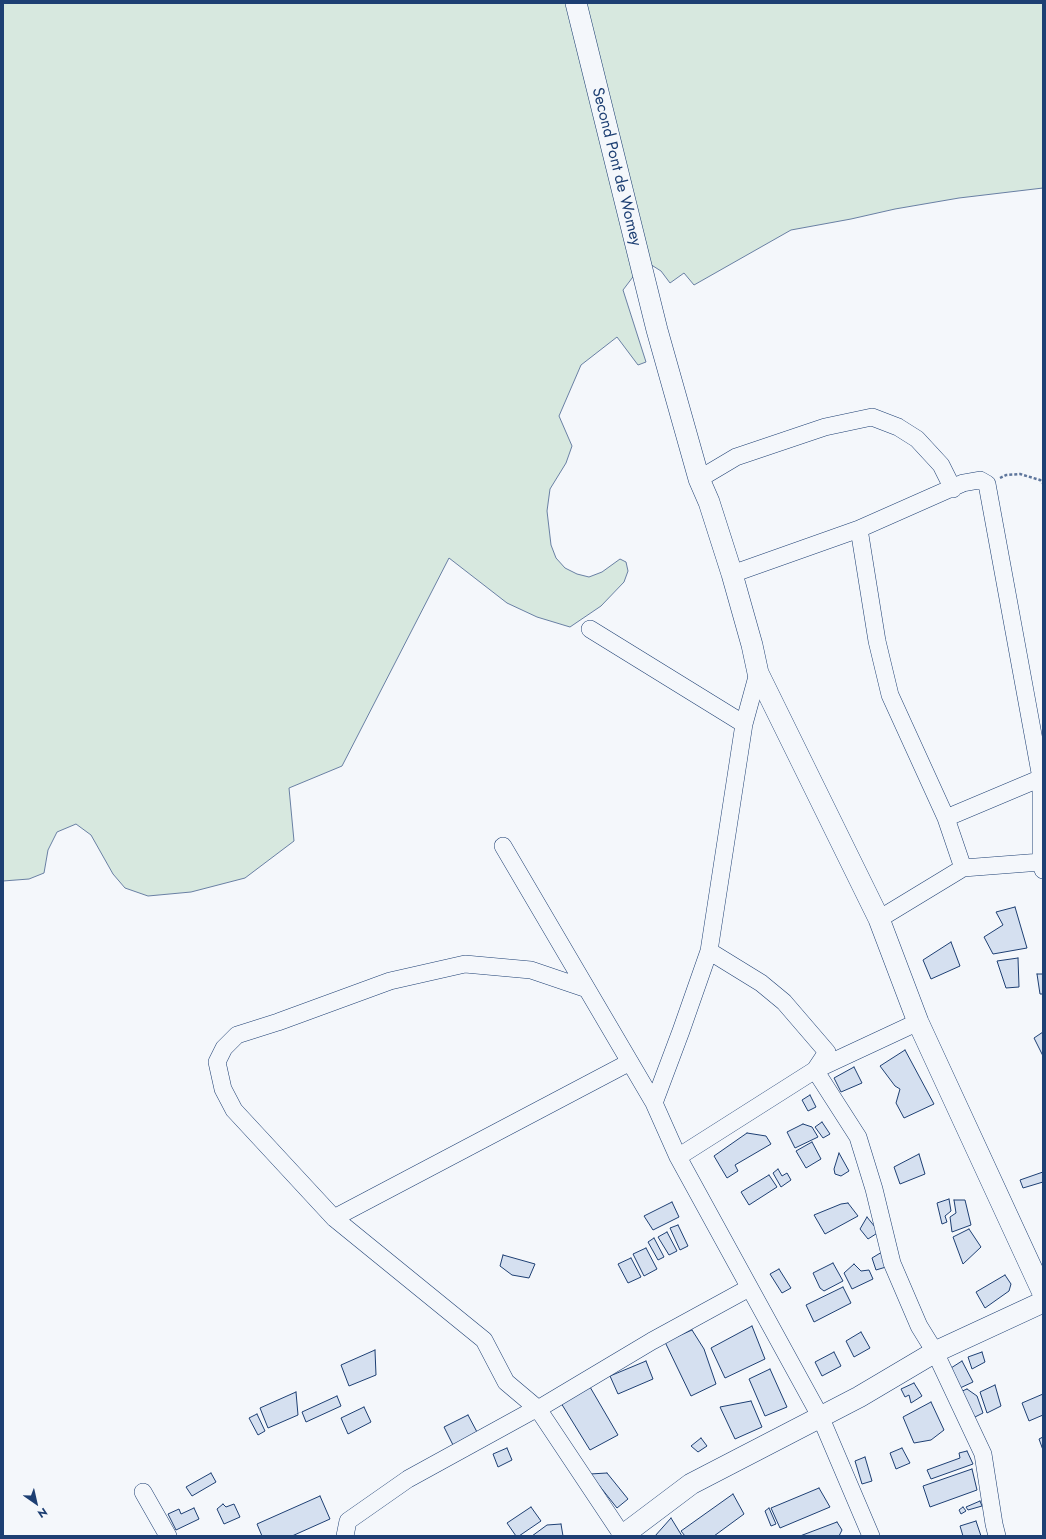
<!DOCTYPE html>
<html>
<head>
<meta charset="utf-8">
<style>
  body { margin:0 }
  #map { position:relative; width:1046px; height:1539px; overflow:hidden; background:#f4f7fb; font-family:Jost,sans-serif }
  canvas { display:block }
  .frame { position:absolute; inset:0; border:4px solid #1d3f73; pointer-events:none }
  .north { position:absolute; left:16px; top:1483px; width:40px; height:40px; -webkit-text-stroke:3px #f4f7fb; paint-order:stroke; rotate:146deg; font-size:11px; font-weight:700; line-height:16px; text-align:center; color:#1d3f73 }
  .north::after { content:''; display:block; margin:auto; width:14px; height:18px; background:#1d3f73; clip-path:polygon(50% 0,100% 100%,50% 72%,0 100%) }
</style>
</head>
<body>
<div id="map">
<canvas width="1046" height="1539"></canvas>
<div class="frame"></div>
<div class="north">N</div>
</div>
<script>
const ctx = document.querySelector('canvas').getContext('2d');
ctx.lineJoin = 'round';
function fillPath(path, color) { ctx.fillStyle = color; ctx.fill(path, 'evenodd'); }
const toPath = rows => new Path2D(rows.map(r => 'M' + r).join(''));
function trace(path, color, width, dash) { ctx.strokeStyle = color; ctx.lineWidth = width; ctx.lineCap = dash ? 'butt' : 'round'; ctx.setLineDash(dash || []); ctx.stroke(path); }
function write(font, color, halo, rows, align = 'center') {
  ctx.font = font + ' Jost,sans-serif'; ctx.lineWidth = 3; ctx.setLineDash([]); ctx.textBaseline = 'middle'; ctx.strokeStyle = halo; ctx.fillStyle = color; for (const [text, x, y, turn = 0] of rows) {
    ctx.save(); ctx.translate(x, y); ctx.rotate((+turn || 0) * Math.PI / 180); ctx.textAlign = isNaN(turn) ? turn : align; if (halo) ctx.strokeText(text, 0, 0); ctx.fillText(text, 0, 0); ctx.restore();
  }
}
const green = toPath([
  [3,3,1043,3,1043,188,959,198,895,209,851,219,791,230,694,285,684,273,670,283,661,271,645,261,623,290,646,362,638,365,617,337,581,365,559,416,572,446,566,463,550,489,547,511,551,545,556,558,565,568,577,574,589,577,602,572,620,559,626,562,628,571,624,582,601,606,570,627,537,617,507,603,449,558,342,766,289,788,294,841,245,878,191,892,148,896,125,888,113,874,91,835,76,824,57,832,48,850,44,873,29,879,3,881,3,3]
]);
const building = toPath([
  [1015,907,1027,948,993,954,984,937,1003,925,996,912,1015,907],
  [951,942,960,966,931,979,923,960,951,942],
  [1018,958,1019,987,1006,988,997,961,1018,958],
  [1037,974,1043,974,1043,994,1040,994,1037,974],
  [1043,1032,1043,1056,1034,1038,1043,1032],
  [905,1050,934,1104,904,1118,896,1103,900,1089,895,1086,880,1066,905,1050],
  [854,1067,862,1083,841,1092,834,1078,854,1067],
  [810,1095,816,1107,808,1111,802,1100,810,1095],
  [822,1122,830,1134,823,1138,815,1127,822,1122],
  [803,1124,812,1127,818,1137,795,1148,787,1132,803,1124],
  [747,1133,766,1136,771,1144,735,1165,738,1171,727,1178,714,1156,747,1133],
  [812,1142,821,1159,806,1168,796,1151,812,1142],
  [839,1153,849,1171,841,1176,835,1174,834,1169,839,1153],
  [919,1154,925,1174,900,1184,894,1167,919,1154],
  [778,1169,782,1176,787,1173,791,1180,781,1187,773,1173,778,1169],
  [1043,1172,1043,1182,1023,1188,1020,1180,1043,1172],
  [769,1175,777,1187,749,1205,741,1192,769,1175],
  [949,1199,951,1211,945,1216,947,1222,942,1224,937,1203,949,1199],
  [954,1200,965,1200,971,1225,952,1232,950,1217,956,1213,954,1200],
  [672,1202,679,1217,653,1230,644,1216,672,1202],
  [848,1203,858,1216,825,1234,814,1215,841,1204,848,1203],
  [867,1217,879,1232,868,1239,860,1229,867,1217],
  [678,1225,688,1246,680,1250,670,1228,678,1225],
  [969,1229,981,1247,963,1264,953,1237,969,1229],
  [667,1232,677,1251,669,1255,658,1237,667,1232],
  [654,1238,664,1257,658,1260,648,1242,654,1238],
  [646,1248,657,1269,644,1276,633,1254,646,1248],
  [882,1252,886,1267,876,1270,872,1258,882,1252],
  [503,1255,535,1264,529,1278,512,1275,500,1266,503,1255],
  [631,1258,641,1277,628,1283,618,1264,631,1258],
  [833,1263,843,1281,824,1291,820,1288,813,1273,833,1263],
  [854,1264,861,1271,869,1270,873,1279,852,1289,844,1273,854,1264],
  [779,1269,791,1288,782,1293,770,1274,779,1269],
  [1005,1275,1011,1284,1009,1291,985,1308,976,1292,1005,1275],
  [843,1287,851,1303,814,1322,806,1305,843,1287],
  [752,1326,765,1359,725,1378,711,1348,752,1326],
  [692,1330,704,1349,716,1384,691,1396,665,1342,692,1330],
  [861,1332,870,1348,854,1357,846,1341,861,1332],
  [375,1350,376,1375,349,1386,341,1365,375,1350],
  [834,1352,841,1366,822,1376,815,1362,834,1352],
  [982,1352,985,1362,972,1369,968,1357,982,1352],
  [646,1361,653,1379,618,1394,610,1376,646,1361],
  [962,1361,973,1382,960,1388,951,1368,962,1361],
  [770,1369,787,1407,765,1416,749,1379,770,1369],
  [914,1383,922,1396,911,1403,909,1395,905,1397,901,1389,914,1383],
  [995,1385,1001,1406,987,1413,980,1392,995,1385],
  [590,1387,618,1435,590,1450,561,1403,590,1387],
  [967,1389,977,1396,983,1413,971,1419,960,1392,967,1389],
  [296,1392,298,1415,268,1428,260,1408,296,1392],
  [1043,1394,1043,1415,1029,1421,1022,1403,1043,1394],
  [337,1396,341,1406,306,1422,302,1412,337,1396],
  [751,1401,762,1427,735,1439,720,1407,751,1401],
  [931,1402,944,1430,931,1440,914,1443,903,1417,931,1402],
  [364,1407,371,1422,348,1434,341,1418,364,1407],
  [257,1414,265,1431,258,1435,249,1418,257,1414],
  [468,1415,477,1432,453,1445,444,1427,468,1415],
  [1043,1437,1043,1450,1039,1439,1043,1437],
  [701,1438,707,1446,698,1452,691,1446,701,1438],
  [507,1448,512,1460,498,1467,493,1454,507,1448],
  [902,1448,910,1463,896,1469,890,1453,902,1448],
  [967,1451,973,1464,931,1479,927,1470,960,1458,959,1453,967,1451],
  [865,1457,872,1481,862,1484,855,1461,865,1457],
  [972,1469,977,1490,930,1507,923,1486,972,1469],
  [211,1473,216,1482,192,1496,186,1487,211,1473],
  [607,1473,628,1499,617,1508,590,1474,607,1473],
  [819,1488,830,1507,780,1528,771,1508,819,1488],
  [733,1494,744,1514,714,1536,685,1536,681,1531,733,1494],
  [320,1496,330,1519,292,1536,262,1536,257,1524,320,1496],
  [980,1501,982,1506,968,1510,966,1507,980,1501],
  [223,1504,226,1507,234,1504,240,1517,224,1524,217,1509,223,1504],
  [531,1507,541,1521,519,1536,516,1536,507,1523,531,1507],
  [963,1507,966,1511,961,1514,959,1510,963,1507],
  [194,1508,199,1519,176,1530,168,1514,179,1509,181,1514,194,1508],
  [769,1508,776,1524,771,1526,765,1511,769,1508],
  [671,1518,682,1536,655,1536,671,1518],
  [976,1521,981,1536,963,1536,960,1526,976,1521],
  [837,1522,842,1530,839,1536,800,1536,837,1522],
  [561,1524,563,1536,532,1536,547,1525,561,1524]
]);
const path = toPath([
  [1000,478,1006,475,1020,474,1040,480,1043,483]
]);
const minor = toPath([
  [699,479,736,457,825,427,872,417,898,427,917,439,941,465,953,489],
  [859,529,877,641,890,695,946,818,963,868],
  [732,574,859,529,963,483,980,480,987,484,1041,778,1041,862,1043,870],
  [590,629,744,724],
  [946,818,1041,778],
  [503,846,654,1103,678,1157,820,1416,871,1536],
  [879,919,963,868,1041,862],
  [709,951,761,983,784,1002,827,1052,815,1070,858,1137,874,1189,892,1263,919,1326,935,1352,983,1454,994,1524,997,1536],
  [587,989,531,970,465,964,390,981,278,1022,237,1035,224,1048,217,1062,223,1089,234,1110,334,1218,484,1340,506,1382,538,1409,622,1535],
  [654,1103,681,1031,709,951,744,724,758,673],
  [678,1157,815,1070,918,1022],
  [334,1218,630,1062],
  [143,1492,168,1536],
  [345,1536,348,1521,408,1479,530,1412,538,1409,652,1341,749,1288]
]);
const major = toPath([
  [576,3,657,330,699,479,709,502,732,574,752,645,758,673,879,919,918,1022,1043,1293],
  [622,1536,691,1484,859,1397,935,1352,1043,1302]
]);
const streetNames = [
  ["Second Pont de Womey",616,167,76]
];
fillPath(green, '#d7e8df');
trace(green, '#687fa3', 1);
fillPath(building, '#d5e0f0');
trace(building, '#1d3f73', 1);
trace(minor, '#1d3f73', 18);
trace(major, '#1d3f73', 22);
trace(path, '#5e769c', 2.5, [3, 2]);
trace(minor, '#f4f7fb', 17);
trace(major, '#f4f7fb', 21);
write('16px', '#1d3f73', '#f4f7fb', streetNames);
</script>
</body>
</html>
